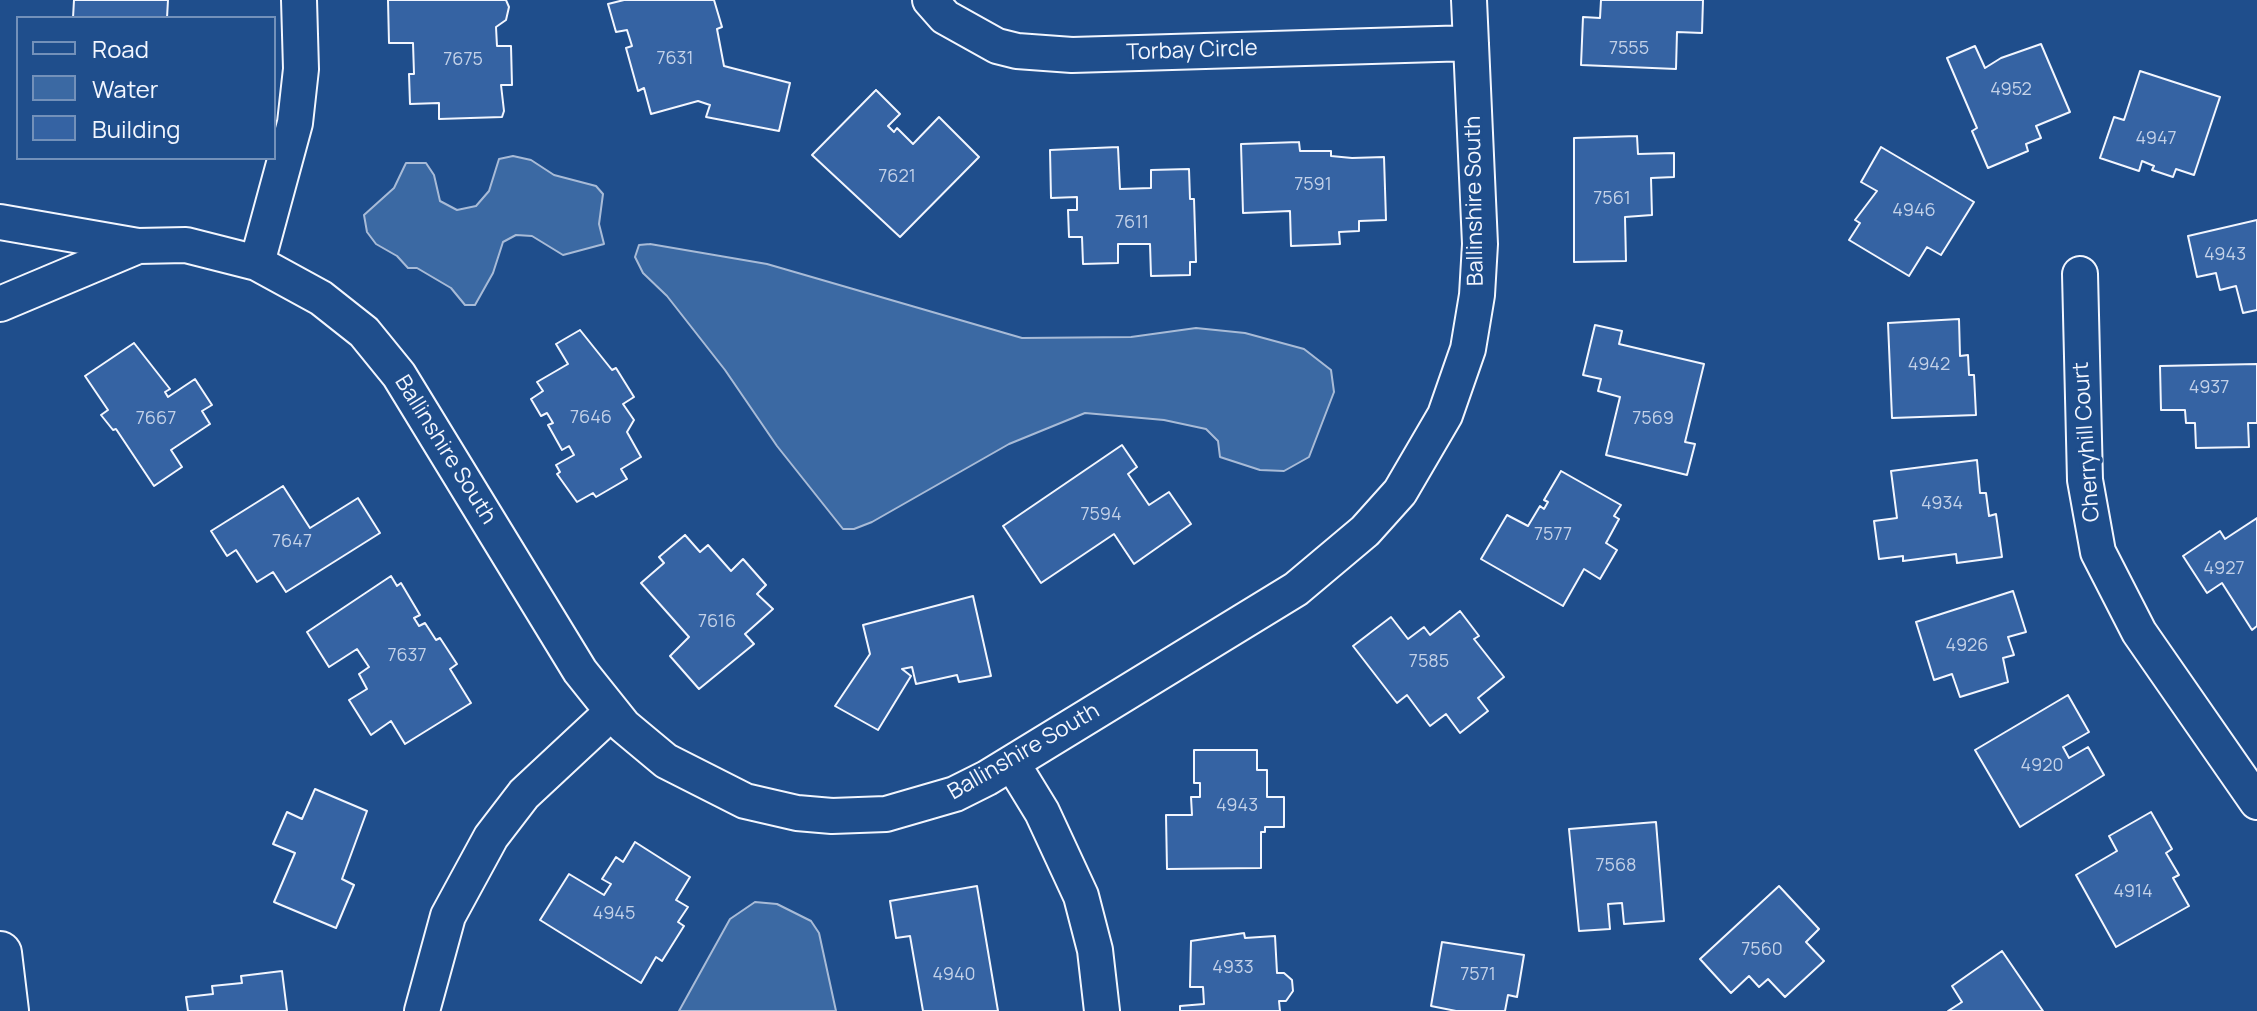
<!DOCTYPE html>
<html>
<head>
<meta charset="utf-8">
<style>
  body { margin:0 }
  #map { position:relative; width:2257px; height:1011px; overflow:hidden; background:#1f4e8c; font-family:Manrope,sans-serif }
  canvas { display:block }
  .legend { position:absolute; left:16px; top:16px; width:260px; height:144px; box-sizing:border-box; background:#1f4e8c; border:2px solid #7391ba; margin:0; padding:10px 14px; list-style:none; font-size:24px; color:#f2f6ff }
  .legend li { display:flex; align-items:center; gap:16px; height:40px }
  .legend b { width:40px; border:2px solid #7391ba }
</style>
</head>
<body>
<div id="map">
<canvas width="2257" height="1011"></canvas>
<ul class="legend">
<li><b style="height:10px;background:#1f4e8c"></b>Road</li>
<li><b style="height:22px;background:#3b69a3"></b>Water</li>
<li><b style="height:22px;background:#3563a3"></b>Building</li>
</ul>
</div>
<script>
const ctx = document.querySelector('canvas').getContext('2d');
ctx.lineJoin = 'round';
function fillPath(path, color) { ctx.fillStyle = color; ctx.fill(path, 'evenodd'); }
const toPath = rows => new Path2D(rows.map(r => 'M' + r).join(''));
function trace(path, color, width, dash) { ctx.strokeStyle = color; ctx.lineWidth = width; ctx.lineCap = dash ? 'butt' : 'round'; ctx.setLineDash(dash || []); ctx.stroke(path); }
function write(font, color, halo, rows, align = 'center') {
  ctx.font = font + ' Manrope,sans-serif'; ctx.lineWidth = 6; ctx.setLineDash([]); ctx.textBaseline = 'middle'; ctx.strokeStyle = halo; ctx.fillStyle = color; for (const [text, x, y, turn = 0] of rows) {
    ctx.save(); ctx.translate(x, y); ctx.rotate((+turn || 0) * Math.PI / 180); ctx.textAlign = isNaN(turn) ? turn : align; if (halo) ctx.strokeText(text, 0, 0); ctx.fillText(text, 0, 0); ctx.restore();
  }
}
const water = toPath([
  [513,156,531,160,554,175,596,186,603,194,599,224,604,244,563,255,532,236,516,235,503,242,493,273,475,305,465,305,451,288,417,268,408,268,397,256,376,244,367,232,364,215,394,188,406,163,426,163,434,175,440,201,457,210,476,206,489,191,499,159,513,156],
  [650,244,767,264,1022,338,1131,337,1196,328,1245,333,1304,349,1331,370,1334,392,1309,457,1284,471,1260,470,1220,457,1218,441,1206,429,1164,420,1085,413,1009,444,872,522,854,529,843,529,777,446,725,370,667,296,643,273,635,257,639,245,650,244],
  [755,902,777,904,811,921,819,933,836,1011,679,1011,730,919,755,902]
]);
const building = toPath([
  [74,0,168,0,167,18,73,18,74,0],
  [388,0,506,0,509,7,506,20,496,27,497,46,511,46,512,85,501,85,504,111,502,117,439,119,439,103,410,104,409,74,414,74,413,43,389,43,388,0],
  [624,0,714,0,722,27,717,29,724,66,790,83,779,131,706,117,710,105,698,101,651,114,644,88,638,91,626,48,632,46,627,30,616,32,608,4,624,0],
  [1601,0,1703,0,1702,33,1677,32,1676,69,1581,65,1583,17,1600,18,1601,0],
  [2041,44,2070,112,2036,126,2041,138,2026,144,2028,151,1988,168,1972,131,1977,128,1947,58,1975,46,1985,68,2001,58,2041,44],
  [2140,71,2220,97,2194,175,2176,169,2173,177,2152,170,2154,166,2142,161,2139,171,2100,158,2114,117,2124,120,2140,71],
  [876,90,900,114,888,126,894,132,897,128,913,144,939,117,979,157,900,237,812,155,876,90],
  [1637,136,1638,154,1674,153,1674,177,1651,178,1652,215,1625,217,1626,261,1574,262,1574,138,1637,136],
  [1299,142,1300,151,1331,151,1331,156,1352,158,1384,157,1386,220,1359,221,1359,231,1339,232,1340,244,1291,246,1290,211,1243,213,1241,144,1299,142],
  [1118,147,1120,189,1151,188,1151,170,1189,169,1190,199,1194,199,1196,262,1190,262,1190,275,1151,276,1150,244,1118,244,1118,263,1083,264,1082,237,1069,237,1068,210,1077,210,1077,197,1051,198,1050,150,1118,147],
  [1881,147,1974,202,1941,255,1927,247,1909,276,1849,240,1860,223,1855,220,1877,191,1861,182,1881,147],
  [2257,220,2257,310,2243,313,2236,286,2220,290,2216,273,2197,277,2188,236,2257,220],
  [1959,319,1960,356,1968,355,1969,375,1974,375,1976,415,1892,418,1888,323,1959,319],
  [1595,325,1622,331,1619,344,1704,364,1685,442,1695,444,1687,475,1606,455,1620,397,1598,391,1601,379,1583,375,1595,325],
  [580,330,612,370,616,368,634,397,623,404,634,420,627,432,641,457,621,469,627,479,596,497,593,493,577,502,557,474,560,472,556,465,574,455,569,446,562,450,548,425,553,423,547,413,541,416,531,399,543,391,537,382,568,364,556,344,580,330],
  [134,343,170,389,165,392,168,397,195,379,212,405,202,411,210,424,171,450,182,467,154,486,116,429,113,430,101,415,108,410,85,376,134,343],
  [2257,364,2257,423,2248,423,2249,447,2196,448,2195,423,2186,423,2185,410,2161,410,2160,366,2257,364],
  [1122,445,1137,467,1128,474,1149,505,1169,492,1191,524,1134,564,1114,534,1041,583,1003,526,1122,445],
  [1977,460,1980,493,1986,493,1989,516,1996,514,2002,557,1957,563,1956,554,1903,561,1903,556,1879,559,1874,521,1897,518,1891,471,1977,460],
  [1561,471,1621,505,1614,516,1619,519,1606,543,1617,550,1600,579,1584,569,1563,606,1481,559,1507,515,1528,526,1540,506,1544,509,1548,502,1544,500,1561,471],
  [283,486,310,528,358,498,380,533,286,592,273,572,257,582,236,550,227,556,211,531,283,486],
  [2257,518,2257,626,2252,630,2222,583,2207,593,2183,556,2220,531,2225,539,2257,518],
  [685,535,700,552,708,545,731,571,743,559,766,585,757,594,773,609,745,634,754,644,699,689,670,656,689,637,641,583,664,563,659,557,685,535],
  [391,576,397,586,401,583,420,615,414,618,419,626,425,623,436,640,440,638,457,664,450,669,471,703,405,744,391,721,371,735,349,700,367,689,359,674,369,667,357,649,329,667,307,632,391,576],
  [2013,591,2026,632,2008,637,2014,655,2003,658,2008,682,1960,697,1952,674,1934,680,1916,622,2013,591],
  [973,596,991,676,959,682,957,675,916,684,912,667,902,669,911,676,878,730,835,706,870,654,863,625,973,596],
  [1460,611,1479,636,1474,639,1504,677,1478,698,1488,711,1460,733,1446,714,1430,726,1407,695,1397,703,1353,646,1391,617,1408,639,1424,627,1430,635,1460,611],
  [2068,695,2089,732,2063,747,2069,758,2088,747,2104,775,2020,827,1975,750,2068,695],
  [1194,750,1257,750,1257,770,1267,770,1267,797,1284,797,1284,827,1265,827,1265,832,1261,832,1261,868,1167,869,1166,815,1192,815,1191,797,1200,797,1200,783,1194,783,1194,750],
  [315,789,367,811,342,879,354,885,336,928,274,902,295,853,273,844,287,812,302,819,315,789],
  [2151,812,2172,849,2166,853,2179,875,2173,878,2189,906,2116,947,2076,875,2117,851,2109,836,2151,812],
  [1656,822,1664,921,1624,924,1622,903,1608,904,1610,929,1579,931,1569,829,1656,822],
  [635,842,690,877,676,900,688,907,678,922,684,926,662,961,656,957,641,983,540,920,569,874,604,895,611,884,602,879,616,857,623,862,635,842],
  [977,886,998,1011,923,1011,910,936,896,938,890,901,977,886],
  [1779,886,1819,929,1806,942,1824,961,1785,997,1768,979,1759,987,1749,976,1731,993,1700,959,1779,886],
  [1244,933,1245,938,1275,936,1277,973,1284,973,1292,980,1293,991,1286,1001,1279,1001,1280,1011,1180,1011,1180,1006,1204,1004,1203,987,1190,987,1191,941,1244,933],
  [1442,942,1524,955,1517,997,1508,995,1505,1011,1456,1011,1431,1006,1442,942],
  [2002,951,2043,1011,1948,1011,1962,1002,1952,986,2002,951],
  [282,971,287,1011,188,1011,186,997,213,994,212,986,242,983,241,976,282,971]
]);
const minor = toPath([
  [930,0,945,17,997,46,1017,51,1072,55,1471,43],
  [0,222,138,246],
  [257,263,295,123,301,69,299,0],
  [2080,274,2085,480,2098,552,2139,632,2257,802],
  [0,304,138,246,186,245,257,263,321,298,364,332,399,375,580,671,624,726,666,761,745,801,797,813,832,816,886,814,955,794,987,778,1296,589,1365,531,1400,492,1445,415,1468,349,1477,295,1480,244,1469,0],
  [1012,763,1042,812,1081,896,1095,950,1102,1011],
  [422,1011,448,916,491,837,524,794,612,712]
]);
const tertiary = toPath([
  [0,953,7,1011]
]);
const numberNames = [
  ["7555",1629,49],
  ["7631",675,59],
  ["7675",463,60],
  ["4952",2011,90],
  ["4947",2156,139],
  ["7621",897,177],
  ["7591",1313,185],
  ["7561",1612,199],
  ["4946",1914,211],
  ["7611",1132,223],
  ["4943",2225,255],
  ["4942",1929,365],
  ["4937",2209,388],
  ["7646",591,418],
  ["7667",156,419],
  ["7569",1653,419],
  ["4934",1942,504],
  ["7594",1101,515],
  ["7577",1553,535],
  ["7647",292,542],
  ["4927",2224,569],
  ["7616",717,622],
  ["4926",1967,646],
  ["7637",407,656],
  ["7585",1429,662],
  ["4920",2042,766],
  ["4943",1237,806],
  ["7568",1616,866],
  ["4914",2133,892],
  ["4945",614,914],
  ["7560",1762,950],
  ["4933",1233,968],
  ["4940",954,975],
  ["7571",1478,975]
];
const streetNames = [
  ["Torbay Circle",1192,51,-2],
  ["Ballinshire South",1475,201,-91],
  ["Cherryhill Court",2087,442,-94],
  ["Ballinshire South",445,450,58],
  ["Ballinshire South",1024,752,-30]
];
fillPath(water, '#3b69a3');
trace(water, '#a8bbd7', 2);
fillPath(building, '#3563a3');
trace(building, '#f2f6ff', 2);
trace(minor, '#f2f6ff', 38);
trace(tertiary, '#f2f6ff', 46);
trace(minor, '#1f4e8c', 34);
trace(tertiary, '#1f4e8c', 42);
write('18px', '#c3d1e8', null, numberNames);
write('22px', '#f2f6ff', '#1f4e8c', streetNames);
</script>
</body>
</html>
